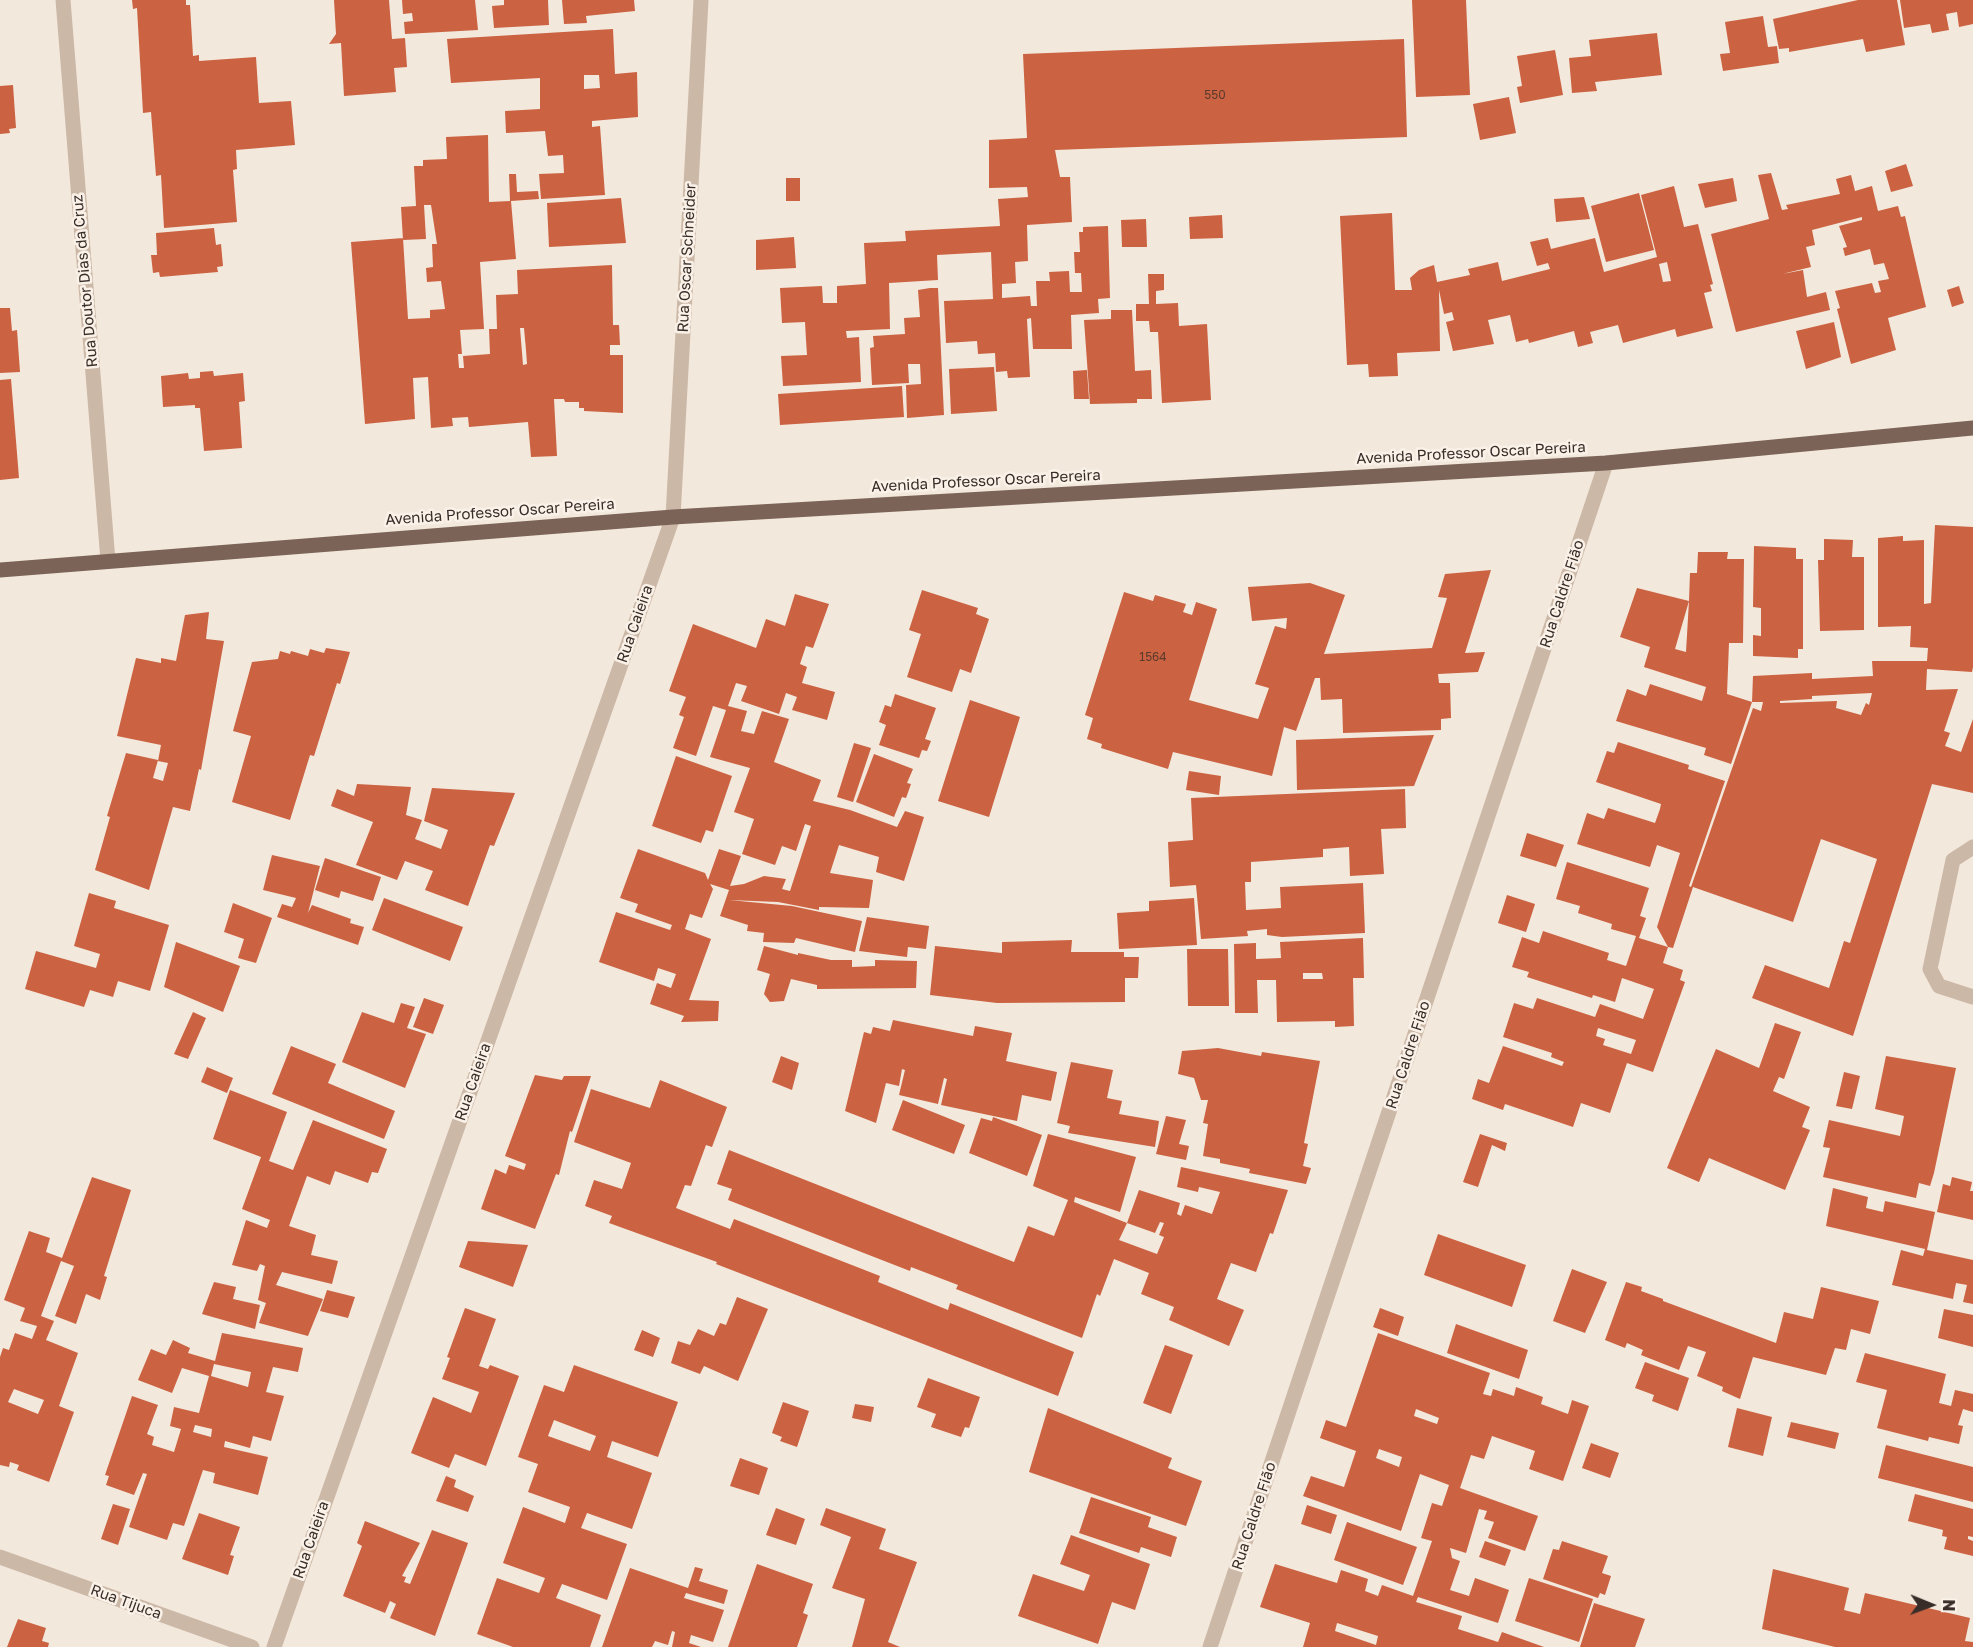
<!DOCTYPE html>
<html>
<head>
<meta charset="utf-8">
<style>
  body { margin:0 }
  #map { position:relative; width:1973px; height:1647px; overflow:hidden; background:#f3e8dc; font-family:"Golos Text",sans-serif }
  canvas { display:block }
  .north { position:absolute; left:1901px; top:1575px; width:60px; height:60px; -webkit-text-stroke:4px #faf2e8; paint-order:stroke; rotate:91deg; font-size:16px; font-weight:700; line-height:24px; text-align:center; color:#382d28 }
  .north::after { content:''; display:block; margin:auto; width:21px; height:27px; background:#382d28; clip-path:polygon(50% 0,100% 100%,50% 72%,0 100%) }
</style>
</head>
<body>
<div id="map">
<canvas width="1973" height="1647"></canvas>
<div class="north">N</div>
</div>
<script>
const ctx = document.querySelector('canvas').getContext('2d');
ctx.lineJoin = 'round';
function fillPath(path, color) { ctx.fillStyle = color; ctx.fill(path, 'evenodd'); }
const toPath = rows => new Path2D(rows.map(r => 'M' + r).join(''));
function trace(path, color, width, dash) { ctx.strokeStyle = color; ctx.lineWidth = width; ctx.lineCap = dash ? 'butt' : 'round'; ctx.setLineDash(dash || []); ctx.stroke(path); }
function write(font, color, halo, rows, align = 'center') {
  ctx.font = font + ' "Golos Text",sans-serif'; ctx.lineWidth = 5; ctx.setLineDash([]); ctx.textBaseline = 'middle'; ctx.strokeStyle = halo; ctx.fillStyle = color; for (const [text, x, y, turn = 0] of rows) {
    ctx.save(); ctx.translate(x, y); ctx.rotate((+turn || 0) * Math.PI / 180); ctx.textAlign = isNaN(turn) ? turn : align; if (halo) ctx.strokeText(text, 0, 0); ctx.fillText(text, 0, 0); ctx.restore();
  }
}
const building = toPath([
  [132,0,186,0,186,5,190,5,193,56,199,55,199,61,256,57,259,103,291,101,295,145,236,150,237,169,233,170,237,222,164,228,161,175,156,176,151,112,143,113,137,8,133,9],
  [334,0,389,0,392,39,405,38,407,67,394,68,396,92,344,96,341,43,329,44,336,34],
  [402,0,475,0,478,30,405,34,404,22,413,21,412,13,403,14],
  [504,0,548,0,549,25,494,28,492,6,504,5],
  [562,0,634,0,635,11,586,16,587,23,564,24],
  [1412,0,1466,0,1470,95,1416,97],
  [1858,0,1897,0,1905,45,1866,52,1863,39,1789,52,1789,48,1779,49,1773,19],
  [1900,0,1973,0,1973,24,1959,27,1957,12,1946,14,1949,30,1932,33,1930,24,1904,28],
  [1763,16,1768,47,1777,46,1779,63,1723,71,1720,54,1730,53,1725,22],
  [613,29,615,74,637,72,638,117,592,121,592,127,600,126,605,195,541,199,539,174,564,173,563,155,548,156,545,131,506,133,505,111,540,109,540,78,451,83,447,39],
  [584,75,599,75,600,88,584,89],
  [1657,33,1662,75,1595,82,1597,91,1572,93,1569,58,1591,56,1589,40],
  [1404,39,1407,137,1055,150,1060,177,1070,177,1072,222,1027,225,1028,261,1015,262,1016,283,1002,284,1002,298,1030,296,1031,306,1037,306,1036,281,1050,281,1049,272,1069,271,1070,292,1082,292,1081,273,1075,273,1074,252,1080,252,1079,232,1083,232,1083,227,1108,226,1110,298,1098,299,1099,313,1071,315,1072,349,1033,349,1031,318,1027,319,1030,377,1008,378,1007,371,996,372,995,353,978,354,977,341,946,343,944,301,993,299,991,252,937,255,938,280,889,283,890,329,846,331,847,338,859,337,861,382,783,386,781,356,807,355,806,340,805,322,782,323,780,288,822,286,823,303,837,303,837,286,866,284,864,243,906,241,905,231,1000,226,998,199,1028,197,1027,187,989,188,989,140,1027,138,1023,54],
  [1555,50,1563,95,1520,103,1517,87,1522,86,1517,56],
  [13,85,16,128,9,129,10,133,0,134,0,86],
  [1509,97,1516,133,1480,140,1473,104],
  [488,135,489,202,510,201,509,174,516,174,517,192,538,191,539,199,511,201,516,259,480,262,484,329,460,330,462,354,458,354,459,368,464,368,463,356,490,354,489,329,497,329,496,295,518,294,517,270,612,265,613,325,619,325,620,345,610,345,610,355,623,355,623,413,584,411,584,408,579,408,579,402,565,402,564,399,554,399,557,456,531,457,528,422,469,427,468,417,452,418,453,426,431,428,428,377,413,378,415,419,365,424,351,242,403,238,408,319,430,318,430,310,445,309,441,281,427,282,426,268,433,267,432,244,437,244,431,205,424,205,426,239,403,240,401,207,416,206,414,166,423,166,423,160,447,159,446,137],
  [520,328,524,328,526,350,527,364,523,365],
  [1906,164,1913,186,1891,192,1885,171],
  [1771,173,1782,210,1788,209,1786,205,1840,194,1836,179,1851,175,1855,191,1872,186,1878,211,1898,206,1901,217,1905,216,1926,307,1888,318,1896,350,1851,364,1837,309,1840,308,1835,291,1872,283,1875,293,1881,292,1878,281,1889,279,1884,263,1874,265,1870,249,1845,256,1843,248,1847,247,1839,226,1862,220,1862,217,1812,230,1815,245,1806,247,1811,267,1782,274,1803,270,1807,297,1826,292,1830,310,1736,332,1711,234,1769,219,1758,175],
  [786,178,800,178,800,201,786,201],
  [1733,178,1737,201,1705,208,1698,184],
  [1674,186,1684,227,1698,224,1713,284,1710,285,1712,291,1704,293,1713,328,1677,337,1675,329,1623,343,1618,325,1590,332,1593,343,1578,347,1574,331,1529,343,1528,339,1516,342,1510,315,1488,320,1494,344,1453,351,1446,322,1454,320,1452,312,1444,314,1439,290,1440,351,1397,353,1398,376,1369,377,1368,364,1347,365,1340,216,1392,213,1395,290,1412,290,1410,278,1419,270,1434,265,1437,282,1470,275,1468,269,1498,262,1502,281,1550,269,1548,263,1537,266,1530,242,1548,238,1551,249,1595,238,1604,272,1657,257,1641,195],
  [1667,262,1671,281,1663,282,1659,264],
  [1639,193,1654,250,1606,262,1591,206],
  [1584,197,1590,219,1556,222,1554,199],
  [621,198,626,243,549,247,547,203],
  [1222,215,1223,238,1190,239,1189,217],
  [1146,219,1147,247,1122,247,1121,220],
  [214,228,216,245,221,244,223,266,217,267,218,272,160,277,159,272,153,273,151,255,157,255,156,233],
  [794,237,796,268,756,270,756,240],
  [1148,274,1164,274,1164,290,1156,291,1156,304,1178,303,1179,326,1207,324,1211,400,1162,403,1158,332,1150,332,1149,321,1136,321,1136,304,1149,304],
  [1959,286,1964,303,1952,307,1947,290],
  [930,288,938,288,944,415,907,418,906,385,921,384,920,364,908,364,909,383,872,385,870,348,874,347,873,336,905,334,904,318,920,317,918,290],
  [0,308,10,308,12,331,17,330,20,372,0,373],
  [1111,310,1132,310,1135,371,1151,370,1152,399,1137,399,1137,403,1090,404,1084,320,1111,319],
  [1834,322,1841,357,1806,369,1796,331],
  [994,367,997,411,951,414,949,369],
  [1087,370,1089,399,1074,399,1073,371],
  [213,371,214,376,243,373,245,401,239,402,242,448,204,451,200,408,195,408,195,405,163,407,161,376,188,373,189,379,200,378,200,372],
  [11,379,19,478,0,480,0,380],
  [902,386,904,417,780,425,778,394],
  [1935,525,1973,527,1973,667,1972,672,1927,669,1926,690,1958,689,1944,731,1950,733,1945,746,1961,752,1973,719,1973,793,1932,784,1853,1036,1752,998,1765,965,1829,988,1844,941,1850,943,1877,859,1821,839,1793,922,1693,887,1673,948,1668,947,1663,963,1683,970,1680,980,1685,982,1653,1072,1627,1063,1610,1113,1581,1103,1573,1127,1505,1104,1503,1110,1472,1099,1478,1079,1489,1083,1503,1046,1562,1066,1564,1062,1551,1057,1552,1053,1503,1037,1514,1003,1533,1009,1537,998,1595,1017,1600,1004,1643,1019,1654,989,1622,978,1615,1002,1593,995,1592,998,1527,977,1529,972,1512,967,1522,937,1539,943,1543,931,1609,953,1607,960,1626,966,1636,936,1611,929,1612,924,1578,913,1580,906,1556,899,1567,862,1649,888,1640,916,1646,918,1639,938,1668,947,1657,927,1680,853,1657,845,1650,867,1577,844,1587,813,1604,819,1608,808,1655,823,1660,809,1661,804,1596,782,1607,751,1614,753,1618,742,1689,765,1688,769,1725,781,1689,886,1691,887,1753,708,1761,711,1763,702,1752,702,1753,676,1812,673,1812,679,1873,676,1872,661,1927,661,1928,648,1910,647,1911,626,1878,627,1878,538,1903,536,1903,541,1924,540,1924,604,1931,603],
  [1872,693,1869,705,1866,703,1861,715,1836,708,1837,701,1780,703,1780,701,1812,699,1812,696],
  [1598,1028,1636,1040,1631,1054,1603,1045,1605,1039,1596,1036],
  [1824,539,1853,540,1852,557,1864,557,1864,630,1820,631,1818,560,1824,560],
  [1754,546,1796,548,1796,559,1803,559,1803,649,1798,649,1798,658,1753,656,1753,635,1761,636,1761,608,1753,607],
  [1698,552,1728,552,1727,559,1744,559,1743,643,1729,643,1727,694,1752,702,1731,764,1704,755,1706,748,1616,721,1627,689,1646,696,1650,684,1702,701,1706,687,1644,667,1650,647,1620,637,1637,588,1689,601,1690,573,1697,573],
  [1689,601,1686,652,1675,649],
  [1491,570,1465,653,1485,652,1478,672,1438,674,1439,683,1450,683,1451,718,1441,719,1441,730,1343,733,1342,699,1321,700,1320,678,1315,678,1296,731,1284,727,1272,776,1173,752,1168,769,1101,748,1102,744,1087,739,1093,718,1085,715,1124,592,1153,601,1155,595,1186,604,1183,612,1192,615,1196,602,1217,609,1189,700,1258,719,1269,688,1255,684,1275,626,1286,629,1287,618,1252,621,1248,587,1310,583,1345,595,1324,654,1432,648,1447,598,1438,597,1445,574],
  [922,590,978,608,976,614,989,619,971,673,960,669,952,692,907,677,921,634,909,630],
  [795,594,829,604,813,648,806,646,800,664,807,667,802,683,835,692,827,720,792,710,797,697,786,693,779,714,741,701,747,686,736,683,728,706,747,711,741,731,754,734,762,711,789,719,774,762,821,780,813,801,850,810,897,827,905,811,924,817,904,881,876,872,879,857,839,845,830,873,873,880,869,908,819,907,819,910,778,902,729,900,792,906,862,921,855,952,796,938,794,943,763,942,764,933,747,931,748,925,720,916,729,890,710,884,713,889,702,918,690,914,685,929,711,939,689,1000,719,1001,718,1021,681,1022,684,1016,650,1004,657,983,671,988,676,974,658,968,654,981,599,962,616,912,670,930,672,925,635,912,638,904,620,898,638,849,705,873,708,880,719,849,741,856,730,886,744,884,764,876,786,879,782,889,790,891,811,826,805,824,796,851,782,846,775,865,742,854,754,819,734,812,750,768,710,757,726,710,713,706,696,756,673,748,684,717,679,715,686,697,669,691,693,624,756,648,766,619,785,626],
  [209,612,206,639,224,641,201,770,199,769,190,811,173,807,149,890,95,870,110,817,107,816,126,753,158,760,153,778,163,781,168,763,158,761,161,745,117,736,136,658,161,663,161,658,176,661,185,615],
  [326,648,350,652,340,684,337,683,314,756,310,755,290,820,232,802,251,736,233,731,252,662,278,659,280,651,290,654,291,651,308,656,310,649,324,653],
  [895,694,936,708,925,739,931,741,927,751,922,750,919,758,879,745,886,725,879,722,885,705,891,707],
  [970,700,1020,717,989,817,938,801],
  [1434,735,1414,786,1297,790,1296,740],
  [854,743,871,748,853,802,837,797],
  [874,754,913,769,907,783,911,784,906,798,902,797,894,817,856,802],
  [676,756,732,776,713,832,706,830,701,843,652,826],
  [1189,771,1221,776,1219,795,1186,790],
  [357,784,411,787,406,815,422,820,415,839,441,849,448,830,424,821,432,788,515,793,494,846,490,845,468,906,425,890,433,871,405,861,397,880,356,865,373,822,331,806,337,789,354,796],
  [1405,789,1406,828,1381,829,1384,874,1350,876,1349,847,1323,849,1323,857,1251,862,1251,882,1245,882,1246,910,1281,908,1280,887,1363,883,1365,933,1282,937,1267,935,1267,929,1247,931,1248,936,1201,939,1196,885,1170,887,1168,842,1193,840,1191,798],
  [1527,833,1564,845,1556,867,1520,856],
  [272,855,320,866,308,913,312,905,351,919,350,923,364,927,358,945,277,917,282,904,292,907,296,898,263,890],
  [325,858,381,877,373,901,341,891,339,898,315,890],
  [89,893,116,901,114,908,169,925,150,991,118,981,113,997,90,990,84,1007,25,989,36,951,96,968,100,954,74,946],
  [1507,895,1535,904,1526,932,1498,923],
  [384,898,463,927,450,961,372,930],
  [1194,898,1197,945,1119,949,1117,913,1149,911,1149,901],
  [233,903,272,918,256,963,238,958,244,939,224,932],
  [867,917,929,926,926,949,908,947,907,957,859,951],
  [1363,938,1364,978,1353,978,1354,1026,1335,1027,1335,1021,1277,1022,1276,980,1257,980,1258,1013,1235,1013,1234,944,1256,943,1256,959,1281,958,1280,942],
  [1303,973,1322,973,1323,979,1303,979],
  [1072,940,1071,952,1124,952,1124,957,1139,957,1138,978,1125,978,1125,1002,997,1003,930,995,935,946,1002,953,1002,942],
  [176,942,240,966,223,1012,164,987],
  [764,946,798,955,798,953,831,960,852,960,852,967,875,966,875,960,917,961,916,988,817,989,817,985,791,979,784,1001,770,1002,764,994,770,974,757,970],
  [1187,949,1228,949,1229,1006,1188,1006],
  [424,998,444,1005,433,1034,413,1027],
  [401,1003,415,1007,407,1028,426,1034,405,1088,342,1062,362,1012,394,1023],
  [193,1012,206,1018,188,1059,174,1054],
  [893,1020,973,1036,975,1026,1012,1033,1006,1061,1057,1072,1051,1101,1022,1095,1017,1121,941,1105,947,1079,944,1078,938,1104,899,1095,905,1070,902,1069,899,1086,886,1083,876,1123,845,1111,864,1032,871,1034,873,1027,890,1031],
  [1775,1023,1801,1032,1784,1079,1779,1077,1773,1091,1810,1107,1802,1127,1810,1130,1785,1190,1709,1158,1699,1182,1667,1168,1716,1049,1759,1068],
  [291,1046,336,1064,328,1083,395,1111,384,1139,272,1094],
  [1218,1048,1261,1056,1262,1052,1320,1061,1304,1143,1308,1144,1303,1166,1311,1168,1306,1184,1249,1173,1250,1169,1220,1163,1220,1159,1203,1156,1208,1124,1203,1123,1208,1100,1201,1100,1194,1078,1178,1074,1182,1051],
  [781,1056,799,1063,792,1090,772,1082],
  [1886,1056,1956,1068,1934,1173,1930,1186,1919,1183,1916,1198,1823,1177,1830,1148,1823,1147,1829,1120,1900,1136,1904,1116,1875,1109],
  [1071,1062,1113,1070,1107,1098,1122,1101,1119,1114,1159,1121,1155,1147,1068,1133,1070,1126,1057,1123],
  [207,1067,233,1078,227,1093,201,1082],
  [1844,1072,1860,1076,1852,1109,1836,1106],
  [535,1075,562,1080,564,1076,591,1076,572,1132,570,1131,559,1175,556,1174,535,1229,481,1209,495,1169,506,1174,509,1165,524,1170,526,1164,505,1156],
  [660,1080,727,1107,712,1147,706,1145,691,1186,685,1185,676,1208,730,1229,734,1219,880,1276,878,1282,948,1310,950,1303,1074,1352,1058,1396,716,1264,717,1262,609,1223,612,1216,585,1206,594,1180,622,1189,631,1163,574,1142,591,1089,650,1108],
  [230,1090,287,1112,269,1161,293,1170,313,1120,387,1149,378,1173,372,1172,368,1183,335,1171,330,1185,307,1176,289,1226,316,1235,311,1255,338,1261,332,1284,282,1272,276,1285,323,1299,308,1336,259,1323,266,1303,258,1300,265,1266,260,1264,257,1271,232,1265,246,1220,267,1228,270,1220,242,1209,261,1157,213,1139],
  [903,1100,965,1125,954,1154,892,1130],
  [1166,1116,1186,1120,1179,1144,1189,1146,1186,1160,1156,1154],
  [993,1117,1042,1135,1027,1176,969,1153,981,1118,992,1121],
  [1048,1134,1136,1157,1120,1212,1075,1197,1074,1202,1127,1223,1119,1240,1157,1254,1164,1237,1159,1235,1164,1223,1160,1222,1155,1233,1127,1223,1139,1190,1180,1203,1177,1214,1181,1216,1185,1205,1212,1214,1220,1192,1199,1187,1198,1192,1177,1187,1181,1167,1288,1190,1273,1234,1270,1233,1256,1272,1231,1263,1217,1299,1244,1310,1229,1346,1169,1320,1174,1307,1141,1294,1149,1273,1114,1259,1100,1296,1097,1294,1082,1338,956,1289,958,1285,911,1267,910,1271,728,1200,732,1189,717,1184,729,1150,1014,1262,1028,1226,1054,1236,1068,1200,1033,1186],
  [1480,1134,1507,1143,1505,1151,1492,1145,1478,1187,1463,1182],
  [92,1177,131,1190,104,1276,107,1277,100,1300,86,1294,76,1324,55,1316,74,1266,61,1261,41,1316,54,1321,46,1340,78,1353,59,1406,74,1412,49,1482,17,1470,19,1465,10,1462,9,1467,0,1465,0,1357,3,1348,9,1350,15,1333,32,1339,37,1326,20,1321,25,1308,4,1300,29,1231,50,1238,46,1252,62,1258],
  [14,1389,44,1400,38,1414,8,1402],
  [1952,1177,1972,1182,1970,1191,1973,1191,1973,1220,1937,1212,1943,1184,1950,1186],
  [1833,1188,1868,1197,1866,1208,1883,1212,1885,1201,1935,1212,1927,1250,1973,1260,1973,1304,1963,1302,1967,1285,1956,1283,1953,1299,1892,1285,1901,1250,1923,1256,1925,1249,1826,1226],
  [1438,1234,1526,1265,1512,1307,1424,1275],
  [468,1241,528,1245,513,1287,459,1267],
  [1572,1269,1607,1282,1585,1333,1553,1321],
  [214,1282,236,1287,233,1299,260,1305,255,1329,202,1314],
  [1626,1282,1642,1287,1641,1291,1663,1299,1663,1301,1776,1343,1784,1312,1813,1319,1821,1287,1879,1301,1870,1334,1851,1329,1846,1350,1835,1348,1826,1375,1753,1357,1740,1399,1722,1391,1723,1387,1697,1376,1706,1352,1688,1346,1679,1370,1641,1355,1643,1350,1627,1343,1625,1348,1605,1340],
  [327,1290,355,1297,348,1318,320,1311],
  [737,1297,768,1309,738,1381,704,1366,700,1374,671,1363,678,1341,690,1345,698,1329,714,1336,720,1323,726,1325],
  [465,1308,496,1319,479,1366,488,1369,490,1365,519,1376,486,1466,455,1454,449,1468,411,1453,433,1397,471,1413,479,1392,442,1379,450,1358,447,1357],
  [1380,1308,1404,1317,1398,1336,1373,1327],
  [1944,1309,1973,1315,1973,1347,1938,1338],
  [1456,1324,1528,1350,1519,1379,1447,1353],
  [642,1330,660,1338,653,1357,634,1350],
  [222,1333,303,1348,298,1372,273,1367,266,1392,284,1396,271,1441,253,1436,250,1448,225,1441,224,1447,268,1457,258,1495,213,1483,215,1473,203,1470,184,1526,173,1523,167,1540,129,1527,147,1474,143,1473,134,1495,106,1485,109,1476,105,1475,132,1396,158,1405,147,1434,154,1437,152,1445,174,1452,181,1429,170,1426,174,1407,199,1413,209,1376,182,1368,172,1393,138,1380,151,1349,166,1355,173,1340,190,1348,188,1353,215,1361],
  [214,1364,251,1372,248,1387,211,1376],
  [195,1425,212,1429,211,1437,193,1432],
  [1378,1333,1490,1373,1483,1394,1491,1396,1493,1389,1514,1396,1516,1387,1543,1397,1541,1404,1568,1414,1572,1400,1589,1406,1563,1481,1529,1469,1535,1451,1492,1436,1484,1459,1471,1455,1460,1488,1538,1516,1525,1551,1488,1538,1494,1522,1484,1519,1487,1511,1479,1509,1466,1553,1450,1548,1452,1558,1460,1561,1450,1590,1469,1596,1475,1578,1509,1590,1498,1623,1418,1597,1416,1602,1462,1616,1458,1629,1498,1642,1502,1632,1544,1647,1303,1647,1310,1623,1260,1607,1275,1564,1337,1583,1341,1570,1368,1579,1365,1591,1378,1596,1382,1585,1413,1596,1432,1541,1421,1538,1432,1503,1442,1506,1449,1485,1420,1474,1401,1531,1303,1496,1311,1476,1344,1487,1356,1451,1320,1438,1326,1420,1346,1427],
  [1416,1409,1439,1418,1437,1424,1414,1416],
  [1379,1449,1402,1457,1399,1467,1376,1458],
  [1337,1623,1378,1636,1376,1645,1335,1631],
  [1165,1345,1193,1355,1171,1414,1143,1403],
  [1865,1353,1946,1374,1939,1403,1951,1406,1955,1390,1973,1394,1973,1412,1963,1409,1958,1425,1963,1426,1959,1444,1929,1437,1928,1441,1877,1428,1887,1390,1856,1382],
  [1645,1362,1689,1378,1678,1411,1652,1401,1654,1395,1635,1388],
  [574,1365,678,1402,658,1457,612,1441,607,1457,652,1473,632,1529,587,1513,581,1528,627,1544,607,1600,562,1584,556,1598,601,1615,590,1647,513,1647,477,1634,497,1578,539,1593,545,1578,503,1563,523,1507,565,1523,570,1507,528,1492,538,1464,518,1457,544,1385,564,1392],
  [554,1420,596,1436,590,1451,548,1436],
  [928,1378,980,1397,969,1428,965,1427,961,1437,931,1427,936,1414,917,1407],
  [783,1402,809,1411,797,1447,780,1441,782,1437,772,1433],
  [855,1404,874,1407,871,1422,852,1418],
  [1048,1408,1172,1458,1168,1468,1202,1481,1186,1526,1029,1472],
  [1737,1408,1772,1417,1763,1456,1728,1447],
  [1791,1422,1839,1433,1835,1449,1787,1437],
  [1591,1443,1619,1453,1610,1478,1582,1468],
  [1886,1445,1973,1467,1973,1502,1878,1478],
  [740,1458,768,1468,759,1495,730,1486],
  [446,1476,456,1480,454,1487,474,1496,468,1512,436,1501],
  [1915,1494,1973,1509,1973,1537,1968,1536,1968,1539,1973,1541,1973,1556,1944,1549,1947,1537,1942,1536,1943,1530,1908,1521],
  [1091,1497,1151,1517,1148,1527,1177,1537,1171,1557,1141,1547,1139,1553,1079,1533],
  [113,1504,130,1509,118,1545,101,1539],
  [1307,1505,1337,1515,1331,1534,1301,1524],
  [776,1508,805,1519,796,1545,766,1535],
  [826,1508,886,1529,879,1549,917,1562,888,1642,900,1647,852,1647,865,1599,832,1588,851,1537,820,1525],
  [199,1513,240,1527,230,1555,234,1556,228,1575,182,1559],
  [365,1521,420,1543,402,1576,406,1577,404,1582,410,1584,432,1530,468,1543,435,1636,390,1618,396,1604,390,1601,385,1613,343,1596,362,1546,357,1543],
  [1347,1522,1417,1547,1403,1585,1334,1560],
  [1071,1535,1150,1564,1135,1610,1112,1602,1098,1644,1018,1616,1033,1574,1084,1591,1090,1575,1060,1564],
  [1485,1541,1511,1550,1505,1566,1479,1557],
  [1562,1541,1608,1556,1602,1573,1611,1576,1605,1595,1600,1593,1598,1598,1543,1579,1553,1549,1559,1550],
  [757,1564,813,1584,803,1613,808,1615,797,1647,728,1647],
  [695,1567,703,1569,699,1581,728,1590,724,1604,686,1593,684,1598,724,1610,713,1642,691,1635,689,1643,701,1647,672,1647,675,1632,672,1631,668,1645,655,1641,652,1647,602,1647,630,1568,688,1588],
  [1773,1569,1849,1588,1844,1610,1860,1614,1865,1593,1970,1618,1965,1641,1973,1642,1973,1647,1835,1647,1762,1629],
  [1529,1578,1593,1599,1579,1642,1515,1621],
  [1594,1603,1645,1619,1635,1647,1580,1647],
  [18,1619,46,1628,42,1641,49,1643,48,1647,7,1647]
]);
const minor = toPath([
  [63,0,108,561],
  [1973,847,1953,860,1930,969,1939,986,1973,997],
  [0,1557,252,1647],
  [274,1647,673,517,701,0],
  [1210,1647,1606,463]
]);
const major = toPath([
  [0,570,673,517,1606,463,1973,428]
]);
const numberNames = [
  ["550",1215,95],
  ["1564",1153,657]
];
const streetNames = [
  ["Rua Oscar Schneider",687,258,-87],
  ["Rua Doutor Dias da Cruz",85,281,-95],
  ["Avenida Professor Oscar Pereira",1471,453,-3],
  ["Avenida Professor Oscar Pereira",986,481,-3],
  ["Avenida Professor Oscar Pereira",500,512,-4],
  ["Rua Caldre Fião",1562,594,-72],
  ["Rua Caieira",635,624,-71],
  ["Rua Caldre Fião",1408,1055,-72],
  ["Rua Caieira",473,1082,-71],
  ["Rua Caldre Fião",1254,1516,-72],
  ["Rua Caieira",311,1540,-71],
  ["Rua Tijuca",126,1602,20]
];
fillPath(building, '#cb6241');
trace(minor, '#ccb8a7', 15);
trace(major, '#7b6358', 15);
write('12px', '#5d3a2e', null, numberNames);
write('15px', '#382d28', '#faf2e8', streetNames);
</script>
</body>
</html>
